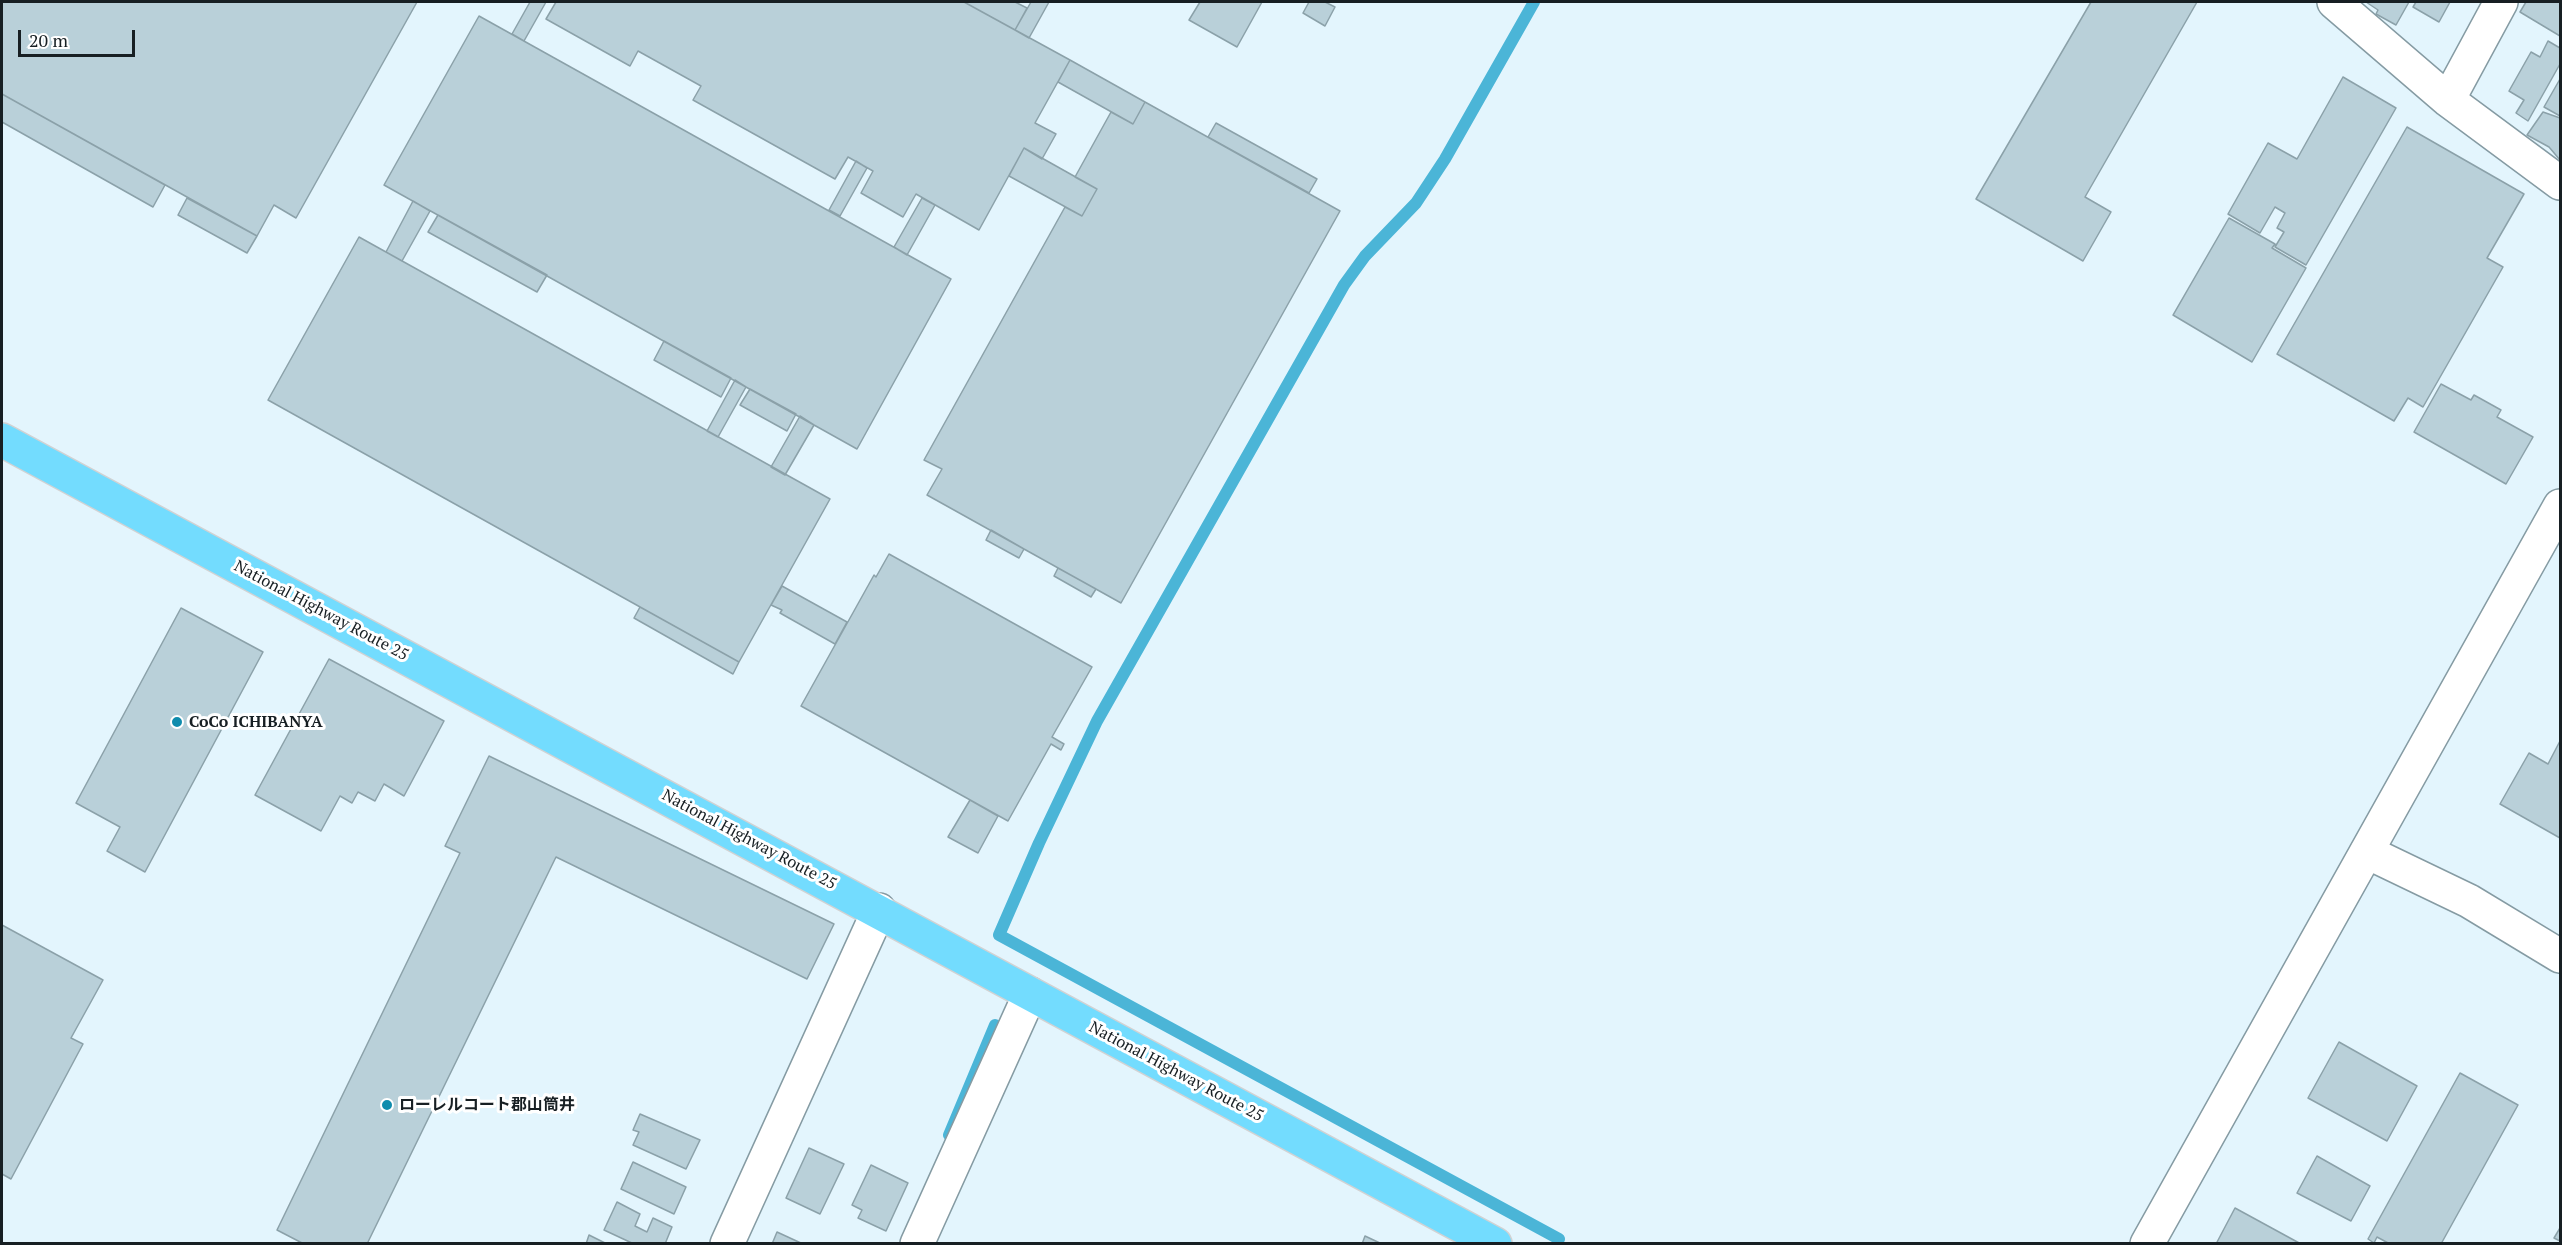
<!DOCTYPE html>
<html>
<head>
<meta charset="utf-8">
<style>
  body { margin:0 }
  #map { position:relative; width:2562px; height:1245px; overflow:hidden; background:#e3f5fd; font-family:"PT Serif",serif }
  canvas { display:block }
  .frame { position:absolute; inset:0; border:3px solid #171f23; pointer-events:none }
  .scale { position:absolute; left:18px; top:30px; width:117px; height:27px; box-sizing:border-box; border:3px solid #171f23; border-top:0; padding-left:8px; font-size:18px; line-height:21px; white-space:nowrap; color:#171f23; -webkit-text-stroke:4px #fff; paint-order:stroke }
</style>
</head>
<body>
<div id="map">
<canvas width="2562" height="1245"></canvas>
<div class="frame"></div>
<div class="scale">20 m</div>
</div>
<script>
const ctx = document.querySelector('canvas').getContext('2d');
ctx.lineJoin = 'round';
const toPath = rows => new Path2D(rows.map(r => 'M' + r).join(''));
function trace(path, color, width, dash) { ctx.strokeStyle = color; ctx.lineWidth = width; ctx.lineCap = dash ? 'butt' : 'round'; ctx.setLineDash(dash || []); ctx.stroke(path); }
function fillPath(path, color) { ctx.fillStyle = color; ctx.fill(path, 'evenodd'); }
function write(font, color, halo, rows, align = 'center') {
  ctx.font = font + ' "PT Serif","Noto Sans JP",serif'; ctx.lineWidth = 6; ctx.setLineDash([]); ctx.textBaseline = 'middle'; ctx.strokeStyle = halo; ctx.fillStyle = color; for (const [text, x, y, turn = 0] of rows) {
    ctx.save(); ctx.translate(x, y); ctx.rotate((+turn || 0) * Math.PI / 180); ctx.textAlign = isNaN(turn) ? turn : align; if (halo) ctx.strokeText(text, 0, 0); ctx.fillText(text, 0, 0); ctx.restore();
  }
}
const stream = toPath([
  [1534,2,1445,159,1416,203,1365,256,1344,285,1097,721,1039,843,999,935,1559,1239],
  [949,1135,995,1025]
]);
const building = toPath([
  [2,2,417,2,296,218,274,205,257,236,2,94,2,2],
  [530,2,546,2,524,41,512,34,530,2],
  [556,2,964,2,1070,60,1035,123,1056,134,1042,159,1024,148,979,230,916,194,903,217,861,193,873,171,848,157,835,179,693,100,701,86,638,51,630,66,546,19,556,2],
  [964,2,1015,2,1027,8,1015,30,964,2],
  [1031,2,1049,2,1029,38,1015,30,1031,2],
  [1200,2,1262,2,1237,47,1189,20,1200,2],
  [1309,2,1325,2,1335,7,1325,26,1303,13,1309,2],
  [2091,2,2197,2,2085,197,2111,212,2083,261,1976,199,2091,2],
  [2366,2,2409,2,2396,25,2376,14,2378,10,2366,2],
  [2416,2,2450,2,2439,22,2413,7,2416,2],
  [2526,2,2560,2,2560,36,2520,12,2526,2],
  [479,16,951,279,857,449,384,185,479,16],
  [2548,41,2560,48,2560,64,2528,121,2516,113,2524,100,2509,91,2531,52,2540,57,2548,41],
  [1070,60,1145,102,1133,124,1058,82,1070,60],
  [2343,77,2396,108,2306,265,2275,247,2284,232,2277,228,2285,213,2275,207,2260,233,2228,214,2268,143,2297,159,2343,77],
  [2560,79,2560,116,2544,107,2560,79],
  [2,94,165,185,153,207,2,122,2,94],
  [1145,102,1340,211,1121,603,927,495,942,469,924,460,1065,207,1082,216,1097,189,1075,177,1111,112,1133,124,1145,102],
  [2543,112,2560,118,2560,160,2549,147,2527,135,2543,112],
  [1216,123,1317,179,1309,193,1208,137,1216,123],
  [2407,127,2524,194,2487,258,2503,267,2423,407,2408,398,2394,421,2277,354,2407,127],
  [1024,148,1097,189,1082,216,1009,176,1024,148],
  [856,161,867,168,840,216,829,210,856,161],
  [187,198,257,236,247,253,178,215,187,198],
  [922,198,935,205,907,255,894,247,922,198],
  [413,201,430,211,402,261,386,252,413,201],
  [438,215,547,275,537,292,428,232,438,215],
  [2229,218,2275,244,2272,248,2306,268,2252,362,2173,315,2229,218],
  [359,237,830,499,739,662,268,400,359,237],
  [664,341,731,378,721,397,654,360,664,341],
  [735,380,746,387,718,437,707,431,735,380],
  [2441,384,2471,400,2474,395,2501,410,2497,417,2533,437,2506,484,2414,432,2441,384],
  [750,389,796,414,787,431,740,405,750,389],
  [800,416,814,425,785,475,771,467,800,416],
  [991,530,1024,549,1019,558,986,540,991,530],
  [889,554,1092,667,1052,737,1064,744,1061,750,1051,744,1008,821,801,706,874,575,876,577,889,554],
  [1058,568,1096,589,1091,597,1054,576,1058,568],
  [782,586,847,622,835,644,780,613,782,610,771,605,782,586],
  [640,607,739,662,733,674,634,618,640,607],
  [181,608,263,652,145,872,107,851,120,827,76,803,181,608],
  [329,659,444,721,404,796,384,784,375,801,358,792,352,803,340,796,321,831,255,795,329,659],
  [2560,741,2560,838,2500,804,2529,753,2548,764,2560,741],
  [489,756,834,924,807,979,556,857,367,1244,304,1244,277,1230,460,853,445,846,489,756],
  [970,800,998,816,978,853,948,837,970,800],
  [2,925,103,980,71,1038,83,1044,11,1179,2,1174,2,925],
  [2339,1042,2417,1086,2387,1141,2308,1098,2339,1042],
  [2460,1073,2518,1105,2441,1244,2390,1244,2377,1237,2374,1243,2368,1239,2460,1073],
  [640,1114,700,1140,686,1169,633,1145,639,1132,633,1130,640,1114],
  [809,1148,844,1164,820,1214,786,1198,809,1148],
  [2317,1156,2370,1186,2351,1221,2297,1193,2317,1156],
  [633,1162,686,1187,674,1214,621,1189,633,1162],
  [871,1165,908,1183,886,1231,858,1218,862,1210,852,1205,871,1165],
  [617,1202,640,1214,635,1226,647,1232,653,1218,672,1227,665,1244,634,1244,604,1230,617,1202],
  [2235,1208,2301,1244,2216,1244,2235,1208],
  [2560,1228,2560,1241,2554,1238,2560,1228],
  [777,1232,803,1244,772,1244,777,1232],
  [589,1235,607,1244,586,1244,589,1235],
  [1365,1236,1382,1244,1362,1244,1365,1236]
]);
const minor = toPath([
  [2334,2,2448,100,2560,183],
  [2448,100,2501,2],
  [2367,852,2469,901,2560,956],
  [727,1244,879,910],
  [917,1244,1030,994]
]);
const tertiary = toPath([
  [2147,1244,2560,506]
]);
const trunk = toPath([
  [2,440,1495,1244]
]);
const markers = [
  [177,722,6,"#0f8cad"],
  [387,1105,6,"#0f8cad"]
];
const streetNames = [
  ["National Highway Route 25",321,611,28],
  ["National Highway Route 25",749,840,28],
  ["National Highway Route 25",1176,1072,28]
];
const poiNames = [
  ["CoCo ICHIBANYA",189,722],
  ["ローレルコート郡山筒井",399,1105]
];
trace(stream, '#4bb5d7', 12);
fillPath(building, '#b9d0d9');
trace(building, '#8ba1a9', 1.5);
trace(minor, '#859ba3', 36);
trace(tertiary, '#859ba3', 36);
trace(trunk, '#d1d2d3', 36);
trace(minor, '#fff', 33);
trace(tertiary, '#fff', 33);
trace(trunk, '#73dcfe', 33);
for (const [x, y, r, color] of markers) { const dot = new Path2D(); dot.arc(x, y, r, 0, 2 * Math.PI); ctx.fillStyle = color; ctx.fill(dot); trace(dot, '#fff', 2); }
write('16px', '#171f23', '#fff', streetNames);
write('bold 16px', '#171f23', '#fff', poiNames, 'left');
</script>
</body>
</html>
